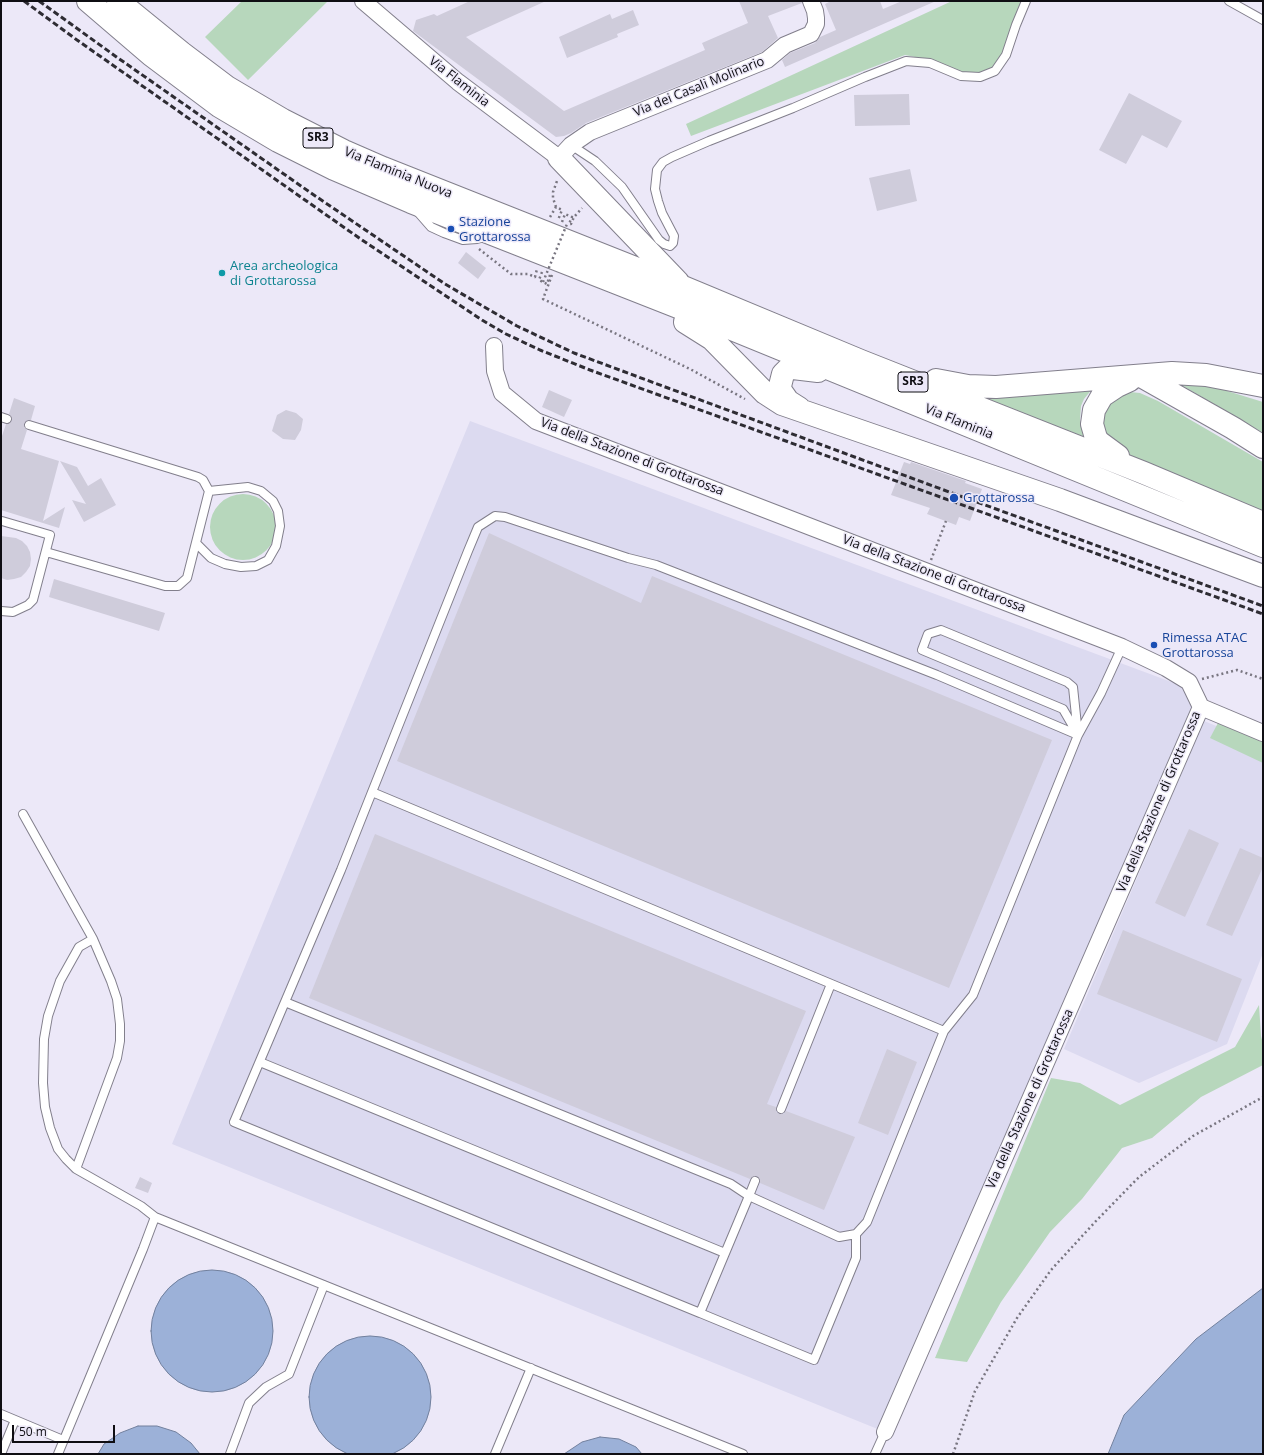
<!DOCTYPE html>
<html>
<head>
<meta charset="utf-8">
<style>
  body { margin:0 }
  #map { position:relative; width:1264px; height:1455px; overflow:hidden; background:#ece8f8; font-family:"Open Sans",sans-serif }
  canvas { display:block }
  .frame { position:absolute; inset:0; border:2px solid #0f0e13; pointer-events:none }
  .scale { position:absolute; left:12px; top:1425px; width:103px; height:18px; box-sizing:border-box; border:2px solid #0f0e13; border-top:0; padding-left:5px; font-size:12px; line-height:14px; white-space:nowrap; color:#0f0e13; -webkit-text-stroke:3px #ece8f8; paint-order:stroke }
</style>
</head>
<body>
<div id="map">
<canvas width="1264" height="1455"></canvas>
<div class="frame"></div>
<div class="scale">50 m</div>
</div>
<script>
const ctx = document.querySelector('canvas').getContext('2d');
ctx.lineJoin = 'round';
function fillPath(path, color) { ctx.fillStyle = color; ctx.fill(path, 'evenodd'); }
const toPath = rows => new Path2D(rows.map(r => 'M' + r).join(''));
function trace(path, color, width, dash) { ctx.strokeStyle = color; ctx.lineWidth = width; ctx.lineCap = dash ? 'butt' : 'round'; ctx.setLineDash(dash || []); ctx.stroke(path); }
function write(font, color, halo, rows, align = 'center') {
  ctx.font = font + ' "Open Sans",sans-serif'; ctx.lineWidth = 3; ctx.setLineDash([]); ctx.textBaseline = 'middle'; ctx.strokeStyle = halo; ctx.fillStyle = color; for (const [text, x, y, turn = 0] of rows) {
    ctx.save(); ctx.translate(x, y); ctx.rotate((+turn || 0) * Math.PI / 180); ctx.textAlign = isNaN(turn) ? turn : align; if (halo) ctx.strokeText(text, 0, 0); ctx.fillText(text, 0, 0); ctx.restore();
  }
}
const industrial = toPath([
  [470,421,1201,693,885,1432,172,1144],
  [1204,721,1263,745,1263,953,1227,1044,1139,1083,1064,1049]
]);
const green = toPath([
  [242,1,328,1,248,80,205,37],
  [952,1,1024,1,998,63,985,72,962,73,935,61,905,55,691,136,686,124],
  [1173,380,1211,386,1263,402,1263,433],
  [1093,388,1084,399,1081,406,1080,420,1087,441,984,398],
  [1130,392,1140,393,1158,401,1263,462,1263,513,1128,455,1101,432,1103,404],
  '210 527a33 33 0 1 1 66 0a33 33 0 1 1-66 0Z',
  [1219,721,1263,740,1263,763,1210,738],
  [1259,1005,1261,1036,1263,1044,1263,1065,1201,1097,1152,1138,1122,1148,1082,1199,1050,1232,1001,1302,967,1362,935,1358,1051,1078,1080,1083,1120,1105,1235,1047]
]);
const water = toPath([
  '151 1331a61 61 0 1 1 122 0a61 61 0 1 1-122 0Z',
  [1263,1288,1263,1454,1108,1454,1124,1415,1196,1339,1263,1288],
  '309 1397a61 61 0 1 1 122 0a61 61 0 1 1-122 0Z',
  [138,1426,157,1426,176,1432,191,1443,200,1454,98,1454,104,1444,120,1433,138,1426],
  [600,1437,619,1439,636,1447,642,1454,564,1454,582,1442,600,1437]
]);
const building = toPath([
  [470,1,546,1,466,37,564,111,705,50,702,43,748,23,739,1,802,1,802,3,768,16,778,38,762,52,586,123,571,133,564,136,556,137,413,31,416,20,434,14,437,16],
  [831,1,880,1,883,9,902,1,936,1,785,67,782,60,790,53,815,43,820,37,836,30,825,4],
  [633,10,639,25,617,34,618,37,567,58,559,37,610,14,612,19],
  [1129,93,1182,121,1167,148,1142,135,1126,164,1099,150],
  [909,94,910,125,855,126,854,95],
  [910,169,917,201,877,211,869,178],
  [466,252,486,268,478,279,458,263],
  [549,390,572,400,564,417,542,407],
  [14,398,35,406,31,420,27,420,24,423,24,427,27,430,21,449,59,461,43,521,65,507,59,528,1,510,1,439,6,424,10,423,12,420,11,416,9,414],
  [286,410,296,413,303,419,301,430,295,440,283,439,272,431,277,415],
  [60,461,77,467,88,486,101,478,116,505,84,522,72,500,86,504],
  [904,462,910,464,911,462,966,481,965,483,982,489,970,521,959,517,956,525,927,514,930,508,891,495],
  [489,533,641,603,652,576,1052,740,949,988,397,761],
  [1,536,16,538,22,541,27,546,30,552,31,559,30,566,26,572,21,577,14,579,7,580,1,578],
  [54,579,165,613,159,631,49,597],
  [1189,829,1219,843,1185,917,1155,903],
  [375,834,806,1011,767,1104,776,1107,776,1112,779,1114,784,1114,786,1111,855,1137,824,1210,760,1183,760,1180,757,1176,754,1176,750,1179,309,998],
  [1240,848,1263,858,1263,867,1232,936,1206,925],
  [1123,930,1242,979,1217,1042,1097,994],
  [887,1049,917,1062,888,1135,858,1123],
  [140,1177,152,1183,148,1193,135,1188]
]);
const path = toPath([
  [556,207,553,198,553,192,557,181],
  [550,217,556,207,562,210,558,220],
  [562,222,565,214,572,217,569,224,571,224,574,217,582,208],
  [479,249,511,274,528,274,535,277,537,269],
  [542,272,539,280,547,284,550,275],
  [552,275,543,299,690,369,745,399],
  [931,560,946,521],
  [1202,679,1237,670,1263,679],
  [953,1454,975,1391,1017,1318,1051,1270,1096,1221,1139,1177,1193,1136,1263,1097]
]);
const service = toPath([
  [1229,1,1263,20],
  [571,145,595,161,622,187,659,240,664,244,670,246,673,243,674,236,662,213,658,201,655,189,657,170,663,162,672,157,709,141,793,108,865,77,906,61,930,63,961,76,980,77,995,71,1006,55,1016,25,1026,1],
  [417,211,431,227,444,233,463,240,477,239,485,237],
  [1,417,7,419],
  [29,425,198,477,203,480,209,491,187,578,178,586,165,586,46,552],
  [196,543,211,558,225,564,241,567,256,566,268,560,276,546,280,526,278,511,273,501,261,491,248,487,209,491],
  [1,611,13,612,28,605,33,600,50,535,2,521],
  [372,792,944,1031,867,1222,856,1234,839,1237,749,1196,700,1313,234,1122,341,870,372,792,468,551,478,527,495,516,505,517,628,558,656,565,937,675,1078,735,1073,687,1067,682,941,630,928,634,922,650,1063,709,1078,735],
  [23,814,93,939,111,981,117,999,120,1024,120,1041,117,1058,76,1169,141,1206,155,1217],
  [285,1002,731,1184,749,1196,755,1181],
  [944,1031,973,995,1078,735,1101,693,1122,647],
  [260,1062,725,1253],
  [781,1109,831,984],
  [76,1169,66,1159,58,1149,50,1128,45,1107,43,1083,44,1039,48,1016,60,981,79,947,93,939],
  [700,1313,814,1360,856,1258,856,1234],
  [1,1414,63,1440],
  [1,1454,15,1420],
  [58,1454,143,1249,155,1217,743,1454],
  [230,1454,249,1403,266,1387,289,1374,324,1285],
  [495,1454,531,1368],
  [875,1454,885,1432]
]);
const minor = toPath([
  [363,1,458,82,559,158,571,145,590,132,767,60,785,45,811,34,816,24,816,18,815,11,811,1],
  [494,346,495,371,502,393,536,421,1122,647,1166,668,1189,682,1201,707,885,1432],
  [1201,707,1263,733]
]);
const trunk = toPath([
  [88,1,151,55,219,106,278,141,334,169,411,202,678,307,1263,546],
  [118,1,182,53,227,87,283,120,344,151,383,168,683,287,861,361,1144,473,1263,523],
  [559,158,678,282],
  [685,322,712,339,765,393,782,404,1060,500,1263,576],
  [1141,376,1233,428,1263,447],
  [936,380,968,386,996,387,1172,373,1206,375,1263,386],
  [799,408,788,401,781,391,780,386,783,374,788,369,793,368,818,371],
  [1118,456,1099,442,1096,438,1092,424,1094,410,1102,396,1117,386,1130,380]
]);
const rail = toPath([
  [24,1,77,40,362,240,482,320,506,334,540,350,590,370,1263,614],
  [39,1,118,58,311,193,445,284,517,326,574,353,668,388,952,493,1263,606]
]);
const pathBridge = toPath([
  [543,282,567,224]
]);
const markers = [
  [451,229,4,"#1a4fb4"],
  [222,273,4,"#0f9aa8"],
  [954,498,5,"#1a4fb4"],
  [1154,645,4,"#1a4fb4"]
];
const shields = [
  [318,138,30],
  [913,382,30]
];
const shieldNames = [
  ["SR3",318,138],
  ["SR3",913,382]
];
const streetNames = [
  ["Via Flaminia",459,82,38],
  ["Via dei Casali Molinario",699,87,-22],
  ["Via Flaminia Nuova",398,173,22],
  ["Via Flaminia",959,422,22],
  ["Via della Stazione di Grottarossa",632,457,21],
  ["Via della Stazione di Grottarossa",934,574,21],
  ["Via della Stazione di Grottarossa",1159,802,-67],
  ["Via della Stazione di Grottarossa",1030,1099,-66]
];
const transitNames = [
  ["Stazione",459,222],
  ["Grottarossa",459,237],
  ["Grottarossa",963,498],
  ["Rimessa ATAC",1162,638],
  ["Grottarossa",1162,653]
];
const cultureNames = [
  ["Area archeologica",230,266],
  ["di Grottarossa",230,281]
];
fillPath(industrial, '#dcdaf0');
fillPath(green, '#b7d7bc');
fillPath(water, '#9cb1d8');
trace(water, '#72809d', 1);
fillPath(building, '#cfccdb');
trace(service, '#827f8c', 10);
trace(minor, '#827f8c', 18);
trace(trunk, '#827f8c', 24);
trace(path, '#797681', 2.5, [2, 3]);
trace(service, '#fff', 8);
trace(minor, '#fff', 16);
trace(trunk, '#fff', 22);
trace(rail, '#2e2c33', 3, [6, 3]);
trace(pathBridge, '#797681', 2.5, [2, 3]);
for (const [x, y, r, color] of markers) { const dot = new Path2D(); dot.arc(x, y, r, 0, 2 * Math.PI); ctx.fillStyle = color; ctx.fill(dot); trace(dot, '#ece8f8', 1.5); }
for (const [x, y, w] of shields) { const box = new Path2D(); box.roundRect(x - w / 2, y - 10, w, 20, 3); ctx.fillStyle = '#ece8f8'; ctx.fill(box); trace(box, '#0f0e13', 1); }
write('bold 12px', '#0f0e13', null, shieldNames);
write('13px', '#0f0e13', '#ece8f8', streetNames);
write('13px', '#164399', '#ece8f8', transitNames, 'left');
write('13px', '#0d838f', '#ece8f8', cultureNames, 'left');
</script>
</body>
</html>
